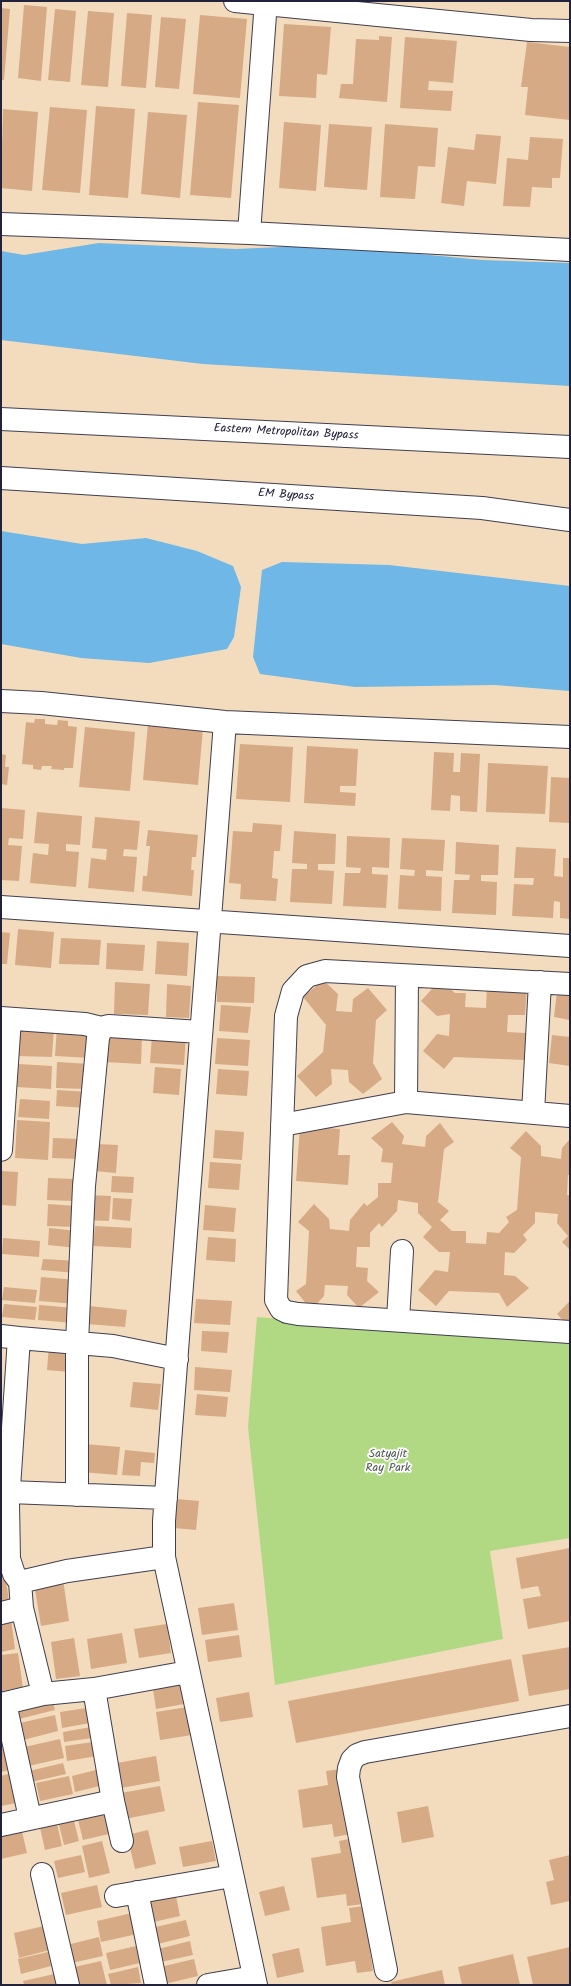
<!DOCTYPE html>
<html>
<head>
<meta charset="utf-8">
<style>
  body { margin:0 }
  #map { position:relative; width:571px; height:1986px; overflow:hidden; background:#f2dcbd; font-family:Kalam,sans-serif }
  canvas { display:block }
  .frame { position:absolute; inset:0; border:2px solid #22223b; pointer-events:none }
</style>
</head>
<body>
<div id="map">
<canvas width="571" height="1986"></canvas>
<div class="frame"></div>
</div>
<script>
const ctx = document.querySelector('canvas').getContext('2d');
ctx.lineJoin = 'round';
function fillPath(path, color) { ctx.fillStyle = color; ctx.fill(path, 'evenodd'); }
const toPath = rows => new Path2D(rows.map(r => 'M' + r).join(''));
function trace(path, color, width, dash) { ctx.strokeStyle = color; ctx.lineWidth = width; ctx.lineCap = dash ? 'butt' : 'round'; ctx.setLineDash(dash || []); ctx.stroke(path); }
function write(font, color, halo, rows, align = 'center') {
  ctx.font = font + ' Kalam,sans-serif'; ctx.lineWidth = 3.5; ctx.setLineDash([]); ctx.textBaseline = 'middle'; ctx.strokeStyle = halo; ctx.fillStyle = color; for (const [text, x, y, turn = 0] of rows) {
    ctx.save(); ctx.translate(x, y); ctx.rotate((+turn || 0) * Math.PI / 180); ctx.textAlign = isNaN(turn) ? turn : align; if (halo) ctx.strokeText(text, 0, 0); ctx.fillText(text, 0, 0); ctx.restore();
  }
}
const green = toPath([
  [257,1317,570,1343,570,1538,490,1551,503,1639,275,1685,248,1427]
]);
const water = toPath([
  [99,243,236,249,326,245,482,260,570,263,570,386,203,364,1,340,1,251,24,255],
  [1,531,82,544,146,538,197,551,233,566,241,587,234,637,227,649,149,663,81,658,1,644],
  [282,562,389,565,570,586,570,691,495,685,355,687,260,674,253,657,262,570]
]);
const building = toPath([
  [24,5,47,7,41,81,18,78],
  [1,8,10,9,4,80,1,80],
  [55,9,76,11,70,82,48,80],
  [88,11,114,13,108,87,81,85],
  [127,13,152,15,146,88,121,86],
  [200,15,247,19,240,98,193,94],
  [161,17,186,19,179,89,155,87],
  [284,24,331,27,327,75,317,74,316,98,279,96],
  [379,36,392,37,387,102,339,98,341,84,353,84,356,39,379,40],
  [405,37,457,41,453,83,429,81,428,90,453,91,451,111,400,108],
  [527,42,570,47,570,120,525,115,528,87,521,87],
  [198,102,239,105,231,198,190,195],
  [96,106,135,109,128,198,89,195],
  [50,107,87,110,80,193,42,190],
  [3,109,38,112,32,191,1,188],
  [148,112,187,115,180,198,141,194],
  [284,122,321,125,316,191,279,188],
  [329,124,372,127,367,190,324,187],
  [385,124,438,128,435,167,418,166,415,199,380,197],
  [476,134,501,136,496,184,467,181,464,206,441,203,448,147,474,150],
  [530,137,563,139,560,178,552,178,552,188,532,187,530,207,503,206,507,158,528,160],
  [35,719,45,719,45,724,57,725,58,720,68,721,68,726,77,727,73,768,64,768,64,770,51,769,52,766,42,766,41,770,33,769,33,765,22,764,26,722,34,723],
  [148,723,203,728,198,785,143,780],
  [85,727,135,732,130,791,79,787],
  [240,744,293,747,290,802,236,799],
  [307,746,358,749,356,786,340,786,340,792,356,793,355,806,304,803],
  [434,752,454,753,453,772,460,772,461,753,480,754,477,812,460,811,460,796,451,795,450,811,431,810],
  [1,754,6,755,5,767,9,767,7,785,1,784],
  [488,763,548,766,545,814,486,812],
  [551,777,570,778,570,823,549,822],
  [1,808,25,810,23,839,9,838,8,845,22,846,19,881,1,880],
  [37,812,82,816,80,845,66,844,66,851,79,852,76,887,30,883,33,853,48,855,49,844,34,843],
  [95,817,140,821,137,850,124,849,123,856,137,857,134,892,88,888,91,858,106,860,107,849,92,848],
  [253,823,282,825,280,851,274,851,272,878,278,879,276,901,240,899,241,884,229,883,233,831,252,832],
  [148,830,198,835,196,857,192,857,191,870,194,870,192,896,142,891,143,876,147,876,150,846,146,846],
  [294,831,336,834,335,864,318,864,318,870,334,871,332,904,290,902,292,869,307,869,307,864,292,863],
  [347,836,390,838,389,868,372,867,372,874,388,875,386,908,343,906,345,873,360,873,361,868,346,867],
  [402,838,445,840,443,871,426,870,426,876,442,877,441,911,398,909,400,875,414,876,415,870,400,869],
  [456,842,499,845,498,875,481,875,481,881,497,882,496,915,452,913,454,880,469,880,470,875,455,874],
  [516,847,556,849,554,876,563,877,563,858,570,858,570,919,560,918,560,902,554,901,553,918,512,916,514,884,533,885,534,878,514,878],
  [18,929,54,932,51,968,15,965],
  [1,932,10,933,7,964,1,964],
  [61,938,101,940,99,965,59,964],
  [157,941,189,943,187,976,155,974],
  [107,943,145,945,143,971,106,969],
  [217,976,255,977,254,1003,217,1002],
  [323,980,338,994,336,1011,352,1012,353,999,368,988,387,1010,376,1020,373,1063,382,1079,363,1094,349,1082,348,1070,331,1069,332,1084,316,1097,297,1076,323,1052,326,1025,303,997],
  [440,980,455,993,466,993,465,1007,486,1008,487,986,527,987,525,1015,508,1015,507,1032,526,1033,524,1060,454,1057,444,1069,423,1051,437,1034,449,1036,450,1014,437,1016,421,1001],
  [115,982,150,984,148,1015,114,1014],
  [167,984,191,986,189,1018,166,1017],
  [557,991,570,993,570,1020,554,1017],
  [221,1005,251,1007,248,1033,219,1031],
  [20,1025,54,1027,52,1057,18,1056],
  [57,1027,93,1029,91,1058,55,1056],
  [106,1034,142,1035,141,1064,105,1062],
  [152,1035,186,1036,184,1065,150,1063],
  [552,1035,570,1037,570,1066,549,1063],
  [217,1038,250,1040,248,1066,215,1064],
  [57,1062,90,1064,88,1089,56,1088],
  [18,1064,52,1066,51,1089,17,1087],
  [155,1067,181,1069,179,1095,153,1093],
  [218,1069,249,1071,247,1096,216,1094],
  [57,1090,88,1092,87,1108,56,1106],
  [20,1099,50,1101,49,1119,18,1117],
  [17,1120,50,1122,48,1160,15,1158],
  [392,1122,404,1136,402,1144,425,1147,426,1136,440,1123,454,1142,444,1149,438,1202,449,1211,440,1220,452,1231,466,1231,466,1243,486,1244,487,1232,499,1233,509,1222,506,1217,517,1210,521,1157,510,1148,526,1131,541,1146,541,1156,561,1159,562,1148,570,1139,570,1175,568,1175,567,1195,570,1195,570,1250,562,1242,568,1236,557,1223,558,1214,535,1212,535,1223,523,1235,527,1240,514,1253,505,1252,504,1275,515,1276,529,1288,507,1307,499,1293,449,1291,436,1306,418,1290,435,1270,448,1272,450,1252,439,1252,423,1237,432,1227,418,1213,418,1203,398,1200,397,1211,382,1227,379,1223,370,1233,370,1247,357,1247,356,1267,368,1268,367,1281,379,1292,359,1308,347,1295,348,1286,325,1285,324,1296,311,1310,296,1291,306,1284,309,1231,298,1222,314,1204,329,1219,330,1229,349,1231,350,1220,364,1203,367,1206,378,1197,378,1183,391,1183,393,1163,381,1162,383,1149,371,1138],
  [300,1126,340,1129,338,1155,350,1155,348,1185,296,1181],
  [215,1130,244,1132,242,1160,213,1158],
  [53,1138,79,1139,78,1159,52,1158],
  [96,1144,118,1145,116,1173,94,1171],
  [210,1162,241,1164,239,1190,208,1188],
  [1,1171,18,1172,16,1206,1,1205],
  [112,1176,134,1177,133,1193,111,1192],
  [48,1178,75,1179,73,1201,47,1200],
  [86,1195,111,1196,109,1221,84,1220],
  [113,1198,132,1199,130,1221,112,1219],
  [48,1204,76,1206,75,1227,47,1226],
  [205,1205,236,1208,234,1232,203,1230],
  [95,1226,132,1228,131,1248,93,1246],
  [49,1228,78,1231,77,1248,48,1245],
  [208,1237,236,1239,235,1262,206,1260],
  [3,1238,40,1241,39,1257,2,1254],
  [43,1259,77,1261,76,1273,41,1270],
  [41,1277,78,1280,76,1304,39,1301],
  [4,1287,37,1290,35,1303,2,1300],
  [196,1299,232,1301,230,1325,194,1323],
  [570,1301,570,1328,557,1314],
  [4,1304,37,1307,35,1320,2,1317],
  [39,1305,75,1308,73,1323,38,1320],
  [89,1306,127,1310,125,1327,87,1324],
  [202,1331,229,1332,227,1353,201,1351],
  [49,1345,71,1347,69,1372,47,1370],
  [195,1367,232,1370,230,1392,194,1390],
  [133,1382,161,1384,158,1410,130,1407],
  [197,1394,228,1397,226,1417,195,1415],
  [84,1444,120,1447,117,1475,82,1472],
  [125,1450,155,1453,154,1463,141,1462,140,1476,122,1475],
  [176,1499,199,1501,196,1530,174,1528],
  [570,1548,570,1621,528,1629,523,1599,541,1596,538,1586,521,1589,516,1558],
  [1,1567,4,1567,9,1601,1,1602],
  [63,1579,69,1621,41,1626,34,1583],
  [234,1603,238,1630,202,1635,198,1608],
  [11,1619,15,1649,1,1652,1,1620],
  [167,1624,171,1653,139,1658,134,1629],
  [122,1633,127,1663,91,1669,87,1639],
  [239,1635,242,1657,208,1662,205,1640],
  [74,1638,80,1676,56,1679,51,1642],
  [570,1647,570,1689,529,1696,522,1655],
  [18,1653,23,1688,1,1692,1,1655],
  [511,1659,519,1701,296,1743,288,1701],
  [180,1678,184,1704,156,1709,152,1682],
  [249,1692,253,1717,220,1722,216,1698],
  [51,1695,55,1710,19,1719,15,1704],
  [93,1707,96,1722,62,1728,60,1712],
  [188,1707,192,1735,160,1740,156,1712],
  [55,1715,58,1731,23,1740,20,1723],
  [97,1726,99,1737,64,1742,63,1732],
  [60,1739,64,1758,24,1767,20,1748],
  [100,1741,103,1755,67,1761,65,1746],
  [8,1744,13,1769,1,1772,1,1746],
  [156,1756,160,1781,121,1788,117,1763],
  [63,1763,66,1774,31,1782,29,1771],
  [104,1768,108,1784,75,1792,72,1776],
  [341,1769,351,1834,334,1837,332,1824,303,1828,298,1790,328,1785,326,1771],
  [15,1772,22,1802,1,1806,1,1776],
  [69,1776,73,1794,40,1801,36,1783],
  [160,1786,165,1811,125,1819,121,1793],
  [106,1805,113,1833,83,1840,76,1812],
  [428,1806,434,1837,402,1843,397,1812],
  [72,1813,79,1841,64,1845,57,1817],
  [56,1819,62,1846,45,1850,39,1823],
  [20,1823,27,1853,1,1859,1,1827],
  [148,1830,156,1864,135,1869,127,1835],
  [354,1838,364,1904,347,1906,346,1894,317,1898,311,1858,341,1853,339,1841],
  [102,1841,110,1873,89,1878,82,1846],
  [212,1841,216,1861,183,1867,179,1847],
  [81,1855,85,1872,58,1878,54,1861],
  [570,1855,570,1901,551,1905,546,1882,554,1880,549,1860],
  [97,1885,102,1907,66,1915,61,1893],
  [284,1886,290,1910,265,1916,259,1892],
  [176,1896,180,1916,149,1923,144,1903],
  [364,1906,373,1971,357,1973,355,1961,326,1966,321,1927,351,1922,349,1908],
  [132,1913,137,1934,101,1942,97,1921],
  [186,1920,190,1936,150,1946,147,1929],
  [44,1926,50,1950,19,1958,14,1933],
  [99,1937,103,1956,67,1964,63,1946],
  [190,1941,193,1955,156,1963,154,1950],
  [136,1946,140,1963,110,1970,106,1953],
  [570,1947,570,1985,533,1985,527,1957],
  [299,1948,304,1972,277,1978,272,1954],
  [48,1952,51,1966,21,1974,18,1959],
  [513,1954,520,1985,462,1985,458,1967],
  [194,1959,198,1976,160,1985,156,1968],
  [101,1961,107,1985,74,1985,70,1968],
  [138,1967,141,1983,111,1985,108,1974],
  [442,1970,445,1985,392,1985,391,1982],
  [59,1973,62,1985,24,1985,23,1981]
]);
const minor = toPath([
  [235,1,531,30,570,31],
  [1,224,249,233,570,250],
  [249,233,266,1],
  [1,701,41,703,225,722,570,737],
  [225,722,164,1521,164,1557,256,1985],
  [1,907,570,946],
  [570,984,325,971,307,976,293,991,286,1016,276,1300,281,1309,287,1312,298,1314,570,1332],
  [1,1018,85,1024,101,1028],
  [406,1102,407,976],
  [533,1113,540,982],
  [282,1125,406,1102,570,1116],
  [1,1150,10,1019],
  [398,1320,402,1251],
  [1,1336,19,1338,8,1503,9,1559,14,1574,20,1582,22,1608,43,1694],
  [19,1338,113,1346,177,1359],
  [9,1492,166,1498],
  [77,1495,77,1343,84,1186,98,1038,101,1028,109,1026,200,1032],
  [20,1582,67,1571,164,1557],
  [1,1613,22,1608],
  [94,1689,113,1801,122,1841],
  [5,1703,30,1818],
  [1,1704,43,1694,94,1689,188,1672],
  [1,1825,113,1801],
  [42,1874,68,1985],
  [137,1892,156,1985],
  [116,1896,232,1876],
  [386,1970,348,1777,349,1768,352,1760,357,1755,365,1752,570,1716],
  [208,1985,254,1977]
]);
const major = toPath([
  [1,419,570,447],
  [1,478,482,508,570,520]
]);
const streetNames = [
  ["Eastern Metropolitan Bypass",286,433,3],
  ["EM Bypass",286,496,4]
];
const parkNames = [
  ["Satyajit",388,1455],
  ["Ray Park",388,1469]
];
fillPath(green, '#b1d983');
fillPath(water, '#6eb7e6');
fillPath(building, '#d6aa85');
trace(minor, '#413e4e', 24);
trace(major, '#413e4e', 24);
trace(minor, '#fff', 22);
trace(major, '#fff', 22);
write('12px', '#22223b', '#fff', streetNames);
write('12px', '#4d5951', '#fff', parkNames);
</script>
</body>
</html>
